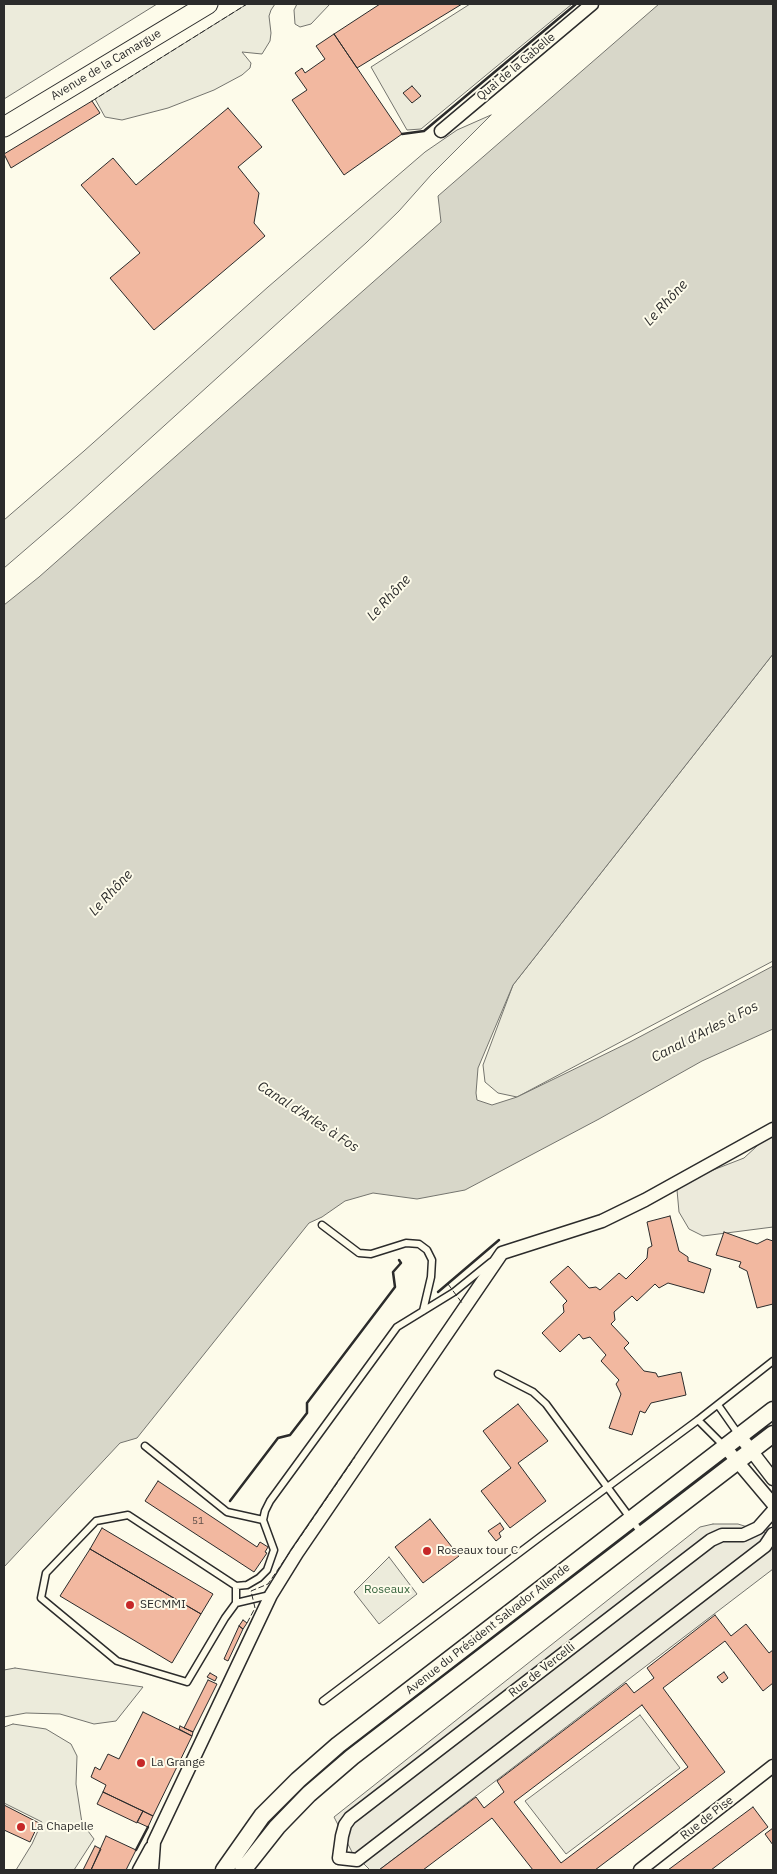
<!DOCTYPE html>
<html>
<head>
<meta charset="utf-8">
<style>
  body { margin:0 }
  #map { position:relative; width:777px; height:1874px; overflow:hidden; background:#fdfbea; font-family:"IBM Plex Sans",sans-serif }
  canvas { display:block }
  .frame { position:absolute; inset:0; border:5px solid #2b2b2b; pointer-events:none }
</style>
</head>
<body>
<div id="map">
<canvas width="777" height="1874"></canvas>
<div class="frame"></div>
</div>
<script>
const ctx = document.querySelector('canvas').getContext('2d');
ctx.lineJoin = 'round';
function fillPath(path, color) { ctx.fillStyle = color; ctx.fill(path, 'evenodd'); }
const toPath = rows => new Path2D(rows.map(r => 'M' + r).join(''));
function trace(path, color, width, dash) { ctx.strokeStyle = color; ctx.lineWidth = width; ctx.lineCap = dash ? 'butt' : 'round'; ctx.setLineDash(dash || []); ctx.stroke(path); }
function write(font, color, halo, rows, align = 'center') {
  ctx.font = font + ' "IBM Plex Sans",sans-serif'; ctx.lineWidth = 4; ctx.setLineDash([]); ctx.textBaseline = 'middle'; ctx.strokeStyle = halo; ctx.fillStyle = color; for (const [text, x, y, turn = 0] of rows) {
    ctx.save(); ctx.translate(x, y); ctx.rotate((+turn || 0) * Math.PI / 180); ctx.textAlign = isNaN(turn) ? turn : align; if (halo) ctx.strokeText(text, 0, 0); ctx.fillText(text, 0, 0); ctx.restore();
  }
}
const green = toPath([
  [4,4,157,4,4,99,4,4],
  [247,4,275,4,271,10,269,16,271,33,270,41,262,54,242,52,251,63,250,68,242,75,214,90,168,108,122,120,105,117,95,99,247,4],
  [297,4,330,4,311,24,300,27,295,24,294,10,297,4],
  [470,4,572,4,421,129,407,130,371,67,470,4],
  [491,115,431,175,399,211,367,242,69,512,4,568,4,520,84,451,268,287,425,152,457,130,491,115],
  [773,654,773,961,517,1097,498,1093,485,1082,483,1065,513,985,773,654],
  [389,1557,417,1594,379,1624,354,1592,389,1557],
  [15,1668,143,1687,116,1721,94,1724,60,1714,26,1713,4,1717,4,1670,15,1668],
  [13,1724,46,1729,71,1744,77,1756,76,1784,82,1823,94,1839,74,1870,16,1870,32,1844,42,1822,4,1803,4,1727,13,1724]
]);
const parking = toPath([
  [773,1133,773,1227,703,1236,689,1229,679,1212,677,1190,690,1179,744,1158,769,1135,773,1133],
  [713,1524,738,1524,773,1535,773,1569,379,1870,370,1870,352,1852,334,1817,700,1527,713,1524],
  [640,1715,680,1768,566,1854,525,1801,640,1715]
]);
const water = toPath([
  [659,4,773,4,773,654,513,985,478,1068,476,1093,477,1100,492,1105,517,1097,630,1042,773,966,773,1029,702,1061,599,1119,465,1190,417,1199,373,1193,345,1201,322,1217,309,1223,137,1438,120,1443,4,1567,4,605,39,577,441,222,438,196,659,4]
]);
const building = toPath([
  [380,4,462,4,357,68,334,34,380,4],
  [334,34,402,134,344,175,292,100,307,90,295,73,302,68,305,73,325,59,316,46,334,34],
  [412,86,421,96,412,103,403,93,412,86],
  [92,101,100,113,11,168,4,154,92,101],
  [228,108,262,147,238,167,259,193,254,223,265,236,154,330,110,278,140,253,81,185,113,158,136,185,228,108],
  [670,1216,679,1251,688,1257,688,1261,711,1269,704,1293,668,1283,659,1288,655,1284,637,1301,632,1296,614,1312,615,1320,611,1324,629,1343,624,1348,644,1371,656,1373,658,1377,681,1372,686,1395,651,1403,645,1413,640,1411,632,1435,609,1428,621,1394,616,1384,619,1380,601,1361,606,1355,590,1337,583,1339,579,1334,560,1352,542,1333,564,1312,563,1305,567,1301,550,1282,568,1266,589,1288,596,1287,600,1290,619,1273,626,1279,647,1258,648,1248,652,1246,647,1222,670,1216],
  [724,1232,757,1244,767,1239,773,1241,773,1304,757,1308,747,1271,739,1267,741,1262,716,1255,724,1232],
  [518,1404,548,1441,518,1463,546,1501,510,1528,481,1491,511,1468,483,1431,518,1404],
  [158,1481,257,1547,260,1542,268,1547,265,1552,267,1553,254,1572,145,1501,158,1481],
  [430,1519,459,1556,423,1583,395,1547,430,1519],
  [500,1523,504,1529,499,1533,501,1537,496,1541,488,1531,500,1523],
  [102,1528,213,1594,201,1614,90,1549,102,1528],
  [90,1549,201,1614,172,1663,60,1596,90,1549],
  [715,1615,731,1636,746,1624,769,1653,773,1650,773,1683,763,1691,725,1641,663,1688,725,1772,595,1870,533,1870,492,1818,423,1870,379,1870,476,1797,484,1808,504,1792,497,1781,626,1683,634,1693,654,1678,647,1668,715,1615],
  [642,1705,688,1767,561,1863,514,1802,642,1705],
  [243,1620,247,1623,243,1629,239,1626,243,1620],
  [239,1626,243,1629,228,1661,224,1659,239,1626],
  [724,1672,728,1678,722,1683,717,1677,724,1672],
  [210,1673,217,1677,215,1681,207,1677,210,1673],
  [208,1680,217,1684,193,1732,184,1728,208,1680],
  [143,1712,192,1736,153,1816,103,1792,106,1785,91,1777,95,1767,100,1770,108,1754,119,1759,143,1712],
  [180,1726,193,1732,192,1736,179,1729,180,1726],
  [103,1792,143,1811,137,1823,97,1804,103,1792],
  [4,1805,39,1823,30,1842,4,1830,4,1805],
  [753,1807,768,1827,711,1870,668,1870,753,1807],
  [143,1811,153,1816,148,1827,137,1822,143,1811],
  [773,1828,773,1845,765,1834,773,1828],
  [106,1836,136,1850,126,1870,91,1870,106,1836],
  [95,1846,101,1849,91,1870,83,1870,95,1846]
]);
const service = toPath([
  [322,1225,359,1253,371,1254,406,1243,419,1244,427,1250,432,1260,431,1277,423,1311],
  [498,1374,533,1392,546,1404,642,1534],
  [718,1405,739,1435],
  [698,1420,724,1446],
  [145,1446,227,1512,263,1520],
  [236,1586,247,1585,259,1578,267,1570,274,1550,263,1520,265,1511,270,1501,397,1327,454,1292,491,1262],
  [236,1603,236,1586,128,1515,96,1521,46,1573,41,1598,117,1661,187,1682,225,1618,236,1603,270,1595],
  [323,1701,544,1534,698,1420,773,1361]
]);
const minor = toPath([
  [441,131,592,4],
  [740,1436,773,1479],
  [725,1447,773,1504],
  [773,1511,758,1528,743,1535,722,1535,711,1540,350,1818,345,1825,342,1836,339,1858,357,1860,765,1546,773,1534],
  [139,1870,151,1848],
  [152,1870,154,1842,271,1595,297,1553,502,1253,602,1221,645,1200,773,1129],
  [640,1870,773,1766]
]);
const tertiary = toPath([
  [224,1870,262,1816,298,1780,338,1745,773,1410],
  [243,1870,277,1827,309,1794,352,1757,773,1434]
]);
const secondary = toPath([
  [4,127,208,4]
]);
const fence = toPath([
  [92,101,247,4],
  [448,1284,462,1303],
  [247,1623,255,1608,251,1591,268,1584,355,1457]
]);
const wall = toPath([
  [402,134,424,131,576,4],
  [438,1292,499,1240],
  [230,1501,278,1438,290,1435,307,1413,307,1403,395,1287,393,1272,401,1263,399,1260],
  [136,1850,148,1827]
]);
const markers = [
  [427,1551,5,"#c62828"],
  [130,1605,5,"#c62828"],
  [141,1763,5,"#c62828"],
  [21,1827,5,"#c62828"]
];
const numberNames = [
  ["51",198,1521]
];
const streetNames = [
  ["Avenue de la Camargue",106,65,-31],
  ["Quai de la Gabelle",516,67,-40],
  ["Avenue du Président Salvador Allende",488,1629,-38],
  ["Rue de Vercelli",542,1670,-38],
  ["Rue de Pise",707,1818,-38]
];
const poiNames = [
  ["Roseaux tour C",437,1551],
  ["SECMMI",140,1605],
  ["La Grange",151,1763],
  ["La Chapelle",31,1827]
];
const parkNames = [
  ["Roseaux",387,1590]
];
const waterNames = [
  ["Le Rhône",666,303,-47],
  ["Le Rhône",389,598,-47],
  ["Le Rhône",111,893,-47],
  ["Canal d'Arles à Fos",705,1032,-27],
  ["Canal d'Arles à Fos",308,1117,33]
];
fillPath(green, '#ecebdb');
trace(green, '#74746e', 1);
fillPath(parking, '#eceadb');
trace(parking, '#74746e', 1);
fillPath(water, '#d8d7c9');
trace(water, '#74746e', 1);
fillPath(building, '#f2b8a0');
trace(building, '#2b2b2b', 1);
trace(service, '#2b2b2b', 9);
trace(minor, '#2b2b2b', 15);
trace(tertiary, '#2b2b2b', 19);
trace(secondary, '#2b2b2b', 21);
trace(service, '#fdfbea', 6);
trace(minor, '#fdfbea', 12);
trace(tertiary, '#fdfbea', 16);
trace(secondary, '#fdfbea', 19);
trace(fence, '#2b2b2b', 1, [6, 2.5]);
trace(wall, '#2b2b2b', 2.5);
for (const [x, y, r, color] of markers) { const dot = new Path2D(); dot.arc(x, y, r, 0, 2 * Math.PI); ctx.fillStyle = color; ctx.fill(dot); trace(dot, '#fdfbea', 2); }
write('10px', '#5d4e48', null, numberNames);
write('12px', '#2b2b2b', '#fdfbea', streetNames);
write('12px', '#2b2b2b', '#fdfbea', poiNames, 'left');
write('12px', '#34623c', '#fdfbea', parkNames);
write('italic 14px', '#2b2b2b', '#fdfbea', waterNames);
</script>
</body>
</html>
